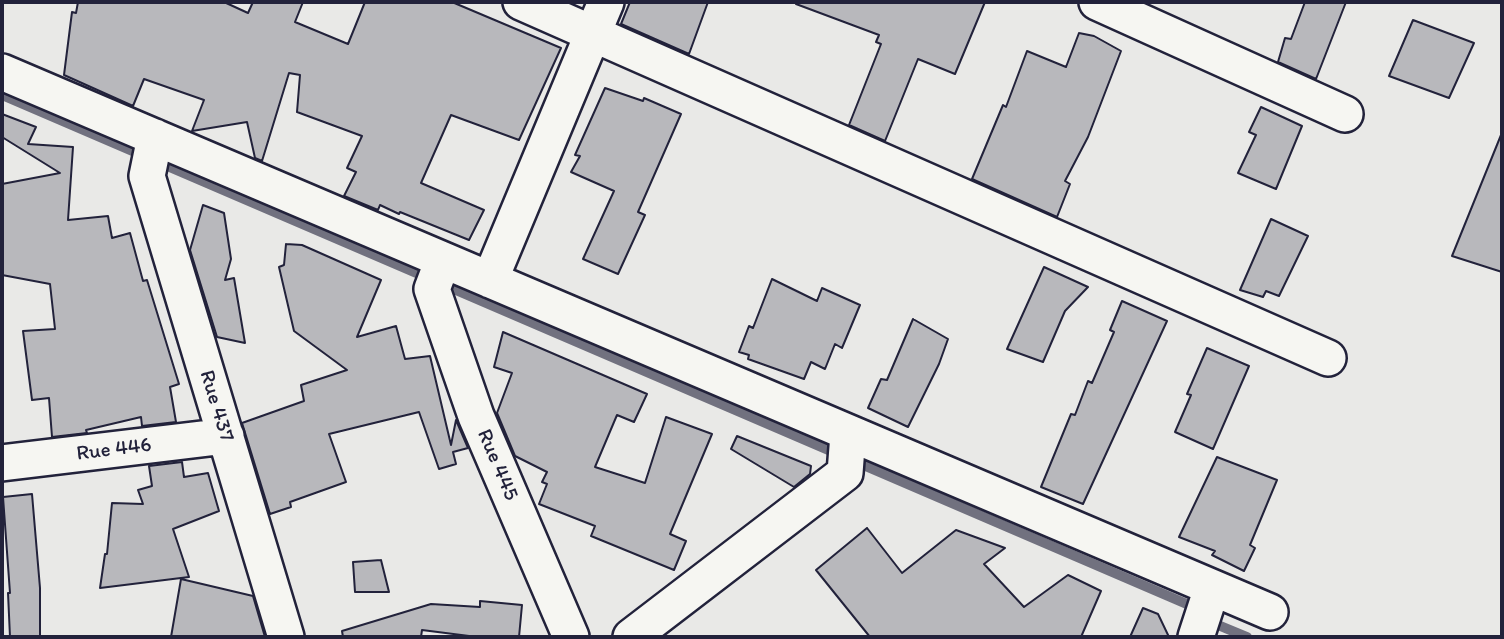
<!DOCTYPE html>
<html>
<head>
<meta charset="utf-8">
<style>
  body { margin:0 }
  #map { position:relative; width:1504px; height:639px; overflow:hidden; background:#e9e9e7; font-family:Itim,sans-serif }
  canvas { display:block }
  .frame { position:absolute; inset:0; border:4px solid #22223b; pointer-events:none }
</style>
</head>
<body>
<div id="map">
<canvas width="1504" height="639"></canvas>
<div class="frame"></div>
</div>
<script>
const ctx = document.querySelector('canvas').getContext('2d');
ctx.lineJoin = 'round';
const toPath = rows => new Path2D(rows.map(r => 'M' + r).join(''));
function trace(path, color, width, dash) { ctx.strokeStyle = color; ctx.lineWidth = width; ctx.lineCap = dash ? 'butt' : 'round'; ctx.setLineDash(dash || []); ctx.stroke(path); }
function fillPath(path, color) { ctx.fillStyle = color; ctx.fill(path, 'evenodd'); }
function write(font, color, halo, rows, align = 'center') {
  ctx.font = font + ' Itim,sans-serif'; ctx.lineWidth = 5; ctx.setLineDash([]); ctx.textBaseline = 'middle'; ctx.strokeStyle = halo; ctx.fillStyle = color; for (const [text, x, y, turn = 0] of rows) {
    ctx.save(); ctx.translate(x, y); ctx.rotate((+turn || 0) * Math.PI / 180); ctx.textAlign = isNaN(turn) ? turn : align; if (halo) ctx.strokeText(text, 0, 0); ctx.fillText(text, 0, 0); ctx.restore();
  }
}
const stream = toPath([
  [2,95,1189,605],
  [1218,625,1247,637]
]);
const building = toPath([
  [78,2,224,2,248,13,253,2,303,2,295,22,348,44,365,2,452,2,561,48,519,140,451,115,421,183,484,210,469,240,400,212,399,214,380,205,378,210,344,196,356,172,347,168,362,136,297,112,300,75,289,73,262,161,255,158,247,122,192,131,204,100,144,79,133,106,64,75,72,12,76,13,78,2],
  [630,2,708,2,689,54,621,24,630,2],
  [797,2,985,2,955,74,918,59,885,141,849,125,881,44,876,42,879,35,796,4,797,2],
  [1305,2,1346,2,1316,79,1278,62,1285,38,1291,39,1305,2],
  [1413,20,1474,43,1449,98,1389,76,1413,20],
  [1079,33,1094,36,1121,51,1088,137,1065,181,1070,184,1057,217,972,179,1003,105,1006,107,1027,51,1066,67,1079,33],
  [605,88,643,101,644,98,681,114,638,212,645,215,618,274,583,259,614,191,571,172,580,156,575,155,605,88],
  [1261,107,1302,126,1276,189,1238,173,1256,135,1249,132,1261,107],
  [2,114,36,127,28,144,73,147,68,220,108,216,112,238,130,233,143,281,147,280,179,384,170,387,176,422,142,426,141,417,86,430,87,433,52,437,49,398,32,400,23,331,55,329,50,284,2,275,2,184,60,173,2,137,2,114],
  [1501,135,1502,136,1502,272,1452,256,1501,135],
  [203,205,224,213,231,259,225,280,234,278,245,343,217,337,190,250,203,205],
  [1271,219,1308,236,1279,296,1266,291,1263,297,1240,290,1271,219],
  [286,244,302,245,381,280,357,337,396,326,405,359,430,356,451,445,456,420,468,448,453,452,456,464,439,469,419,412,329,434,346,482,290,502,291,507,270,514,242,423,304,401,301,385,347,370,294,331,279,267,284,265,286,244],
  [1044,267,1088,287,1065,311,1043,362,1007,349,1044,267],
  [772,279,817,301,822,288,860,305,842,348,835,344,825,369,811,362,804,379,748,359,749,355,739,352,749,326,753,328,772,279],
  [1122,301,1167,321,1083,504,1041,487,1071,414,1075,415,1088,381,1092,383,1114,332,1110,330,1122,301],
  [913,319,948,339,939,364,908,427,868,408,881,379,887,380,913,319],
  [503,332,647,394,634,422,617,415,595,467,645,483,666,417,712,434,670,534,686,541,674,570,591,536,595,526,539,504,547,484,542,482,547,472,515,456,497,413,512,373,494,367,503,332],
  [1207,348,1249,366,1213,449,1175,432,1191,395,1187,394,1207,348],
  [737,436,811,466,810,474,794,487,731,449,737,436],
  [1217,457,1277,480,1250,545,1255,548,1244,571,1212,555,1215,551,1179,537,1217,457],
  [182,462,184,477,208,473,219,511,173,529,189,577,100,588,105,554,107,554,112,503,143,504,138,490,152,486,149,466,182,462],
  [32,494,40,588,40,637,10,637,8,593,10,593,3,497,32,494],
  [867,528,902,573,956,530,1005,548,984,564,1024,607,1068,575,1101,591,1081,637,870,637,816,570,867,528],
  [381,560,389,592,355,592,353,562,381,560],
  [181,579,253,596,265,637,171,637,181,579],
  [480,601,522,605,519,637,477,637,422,630,421,637,343,637,342,631,431,604,480,607,480,601],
  [1143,608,1158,614,1169,637,1130,637,1143,608]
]);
const minor = toPath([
  [521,2,1328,358],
  [1097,2,1345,114],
  [2,72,1270,612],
  [155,137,147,176,286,637],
  [443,260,432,289,476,416,571,637],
  [490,280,606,2],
  [2,463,226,436],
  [631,637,845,473,848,434],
  [1196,637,1212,588]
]);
const streetNames = [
  ["Rue 437",216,406,73],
  ["Rue 446",114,450,-7],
  ["Rue 445",497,465,67]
];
trace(stream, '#71717f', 10);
fillPath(building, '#b8b8bc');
trace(building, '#22223b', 2);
trace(minor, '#22223b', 40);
trace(minor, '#f6f6f2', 35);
write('21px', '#22223b', '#f6f6f2', streetNames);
</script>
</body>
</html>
